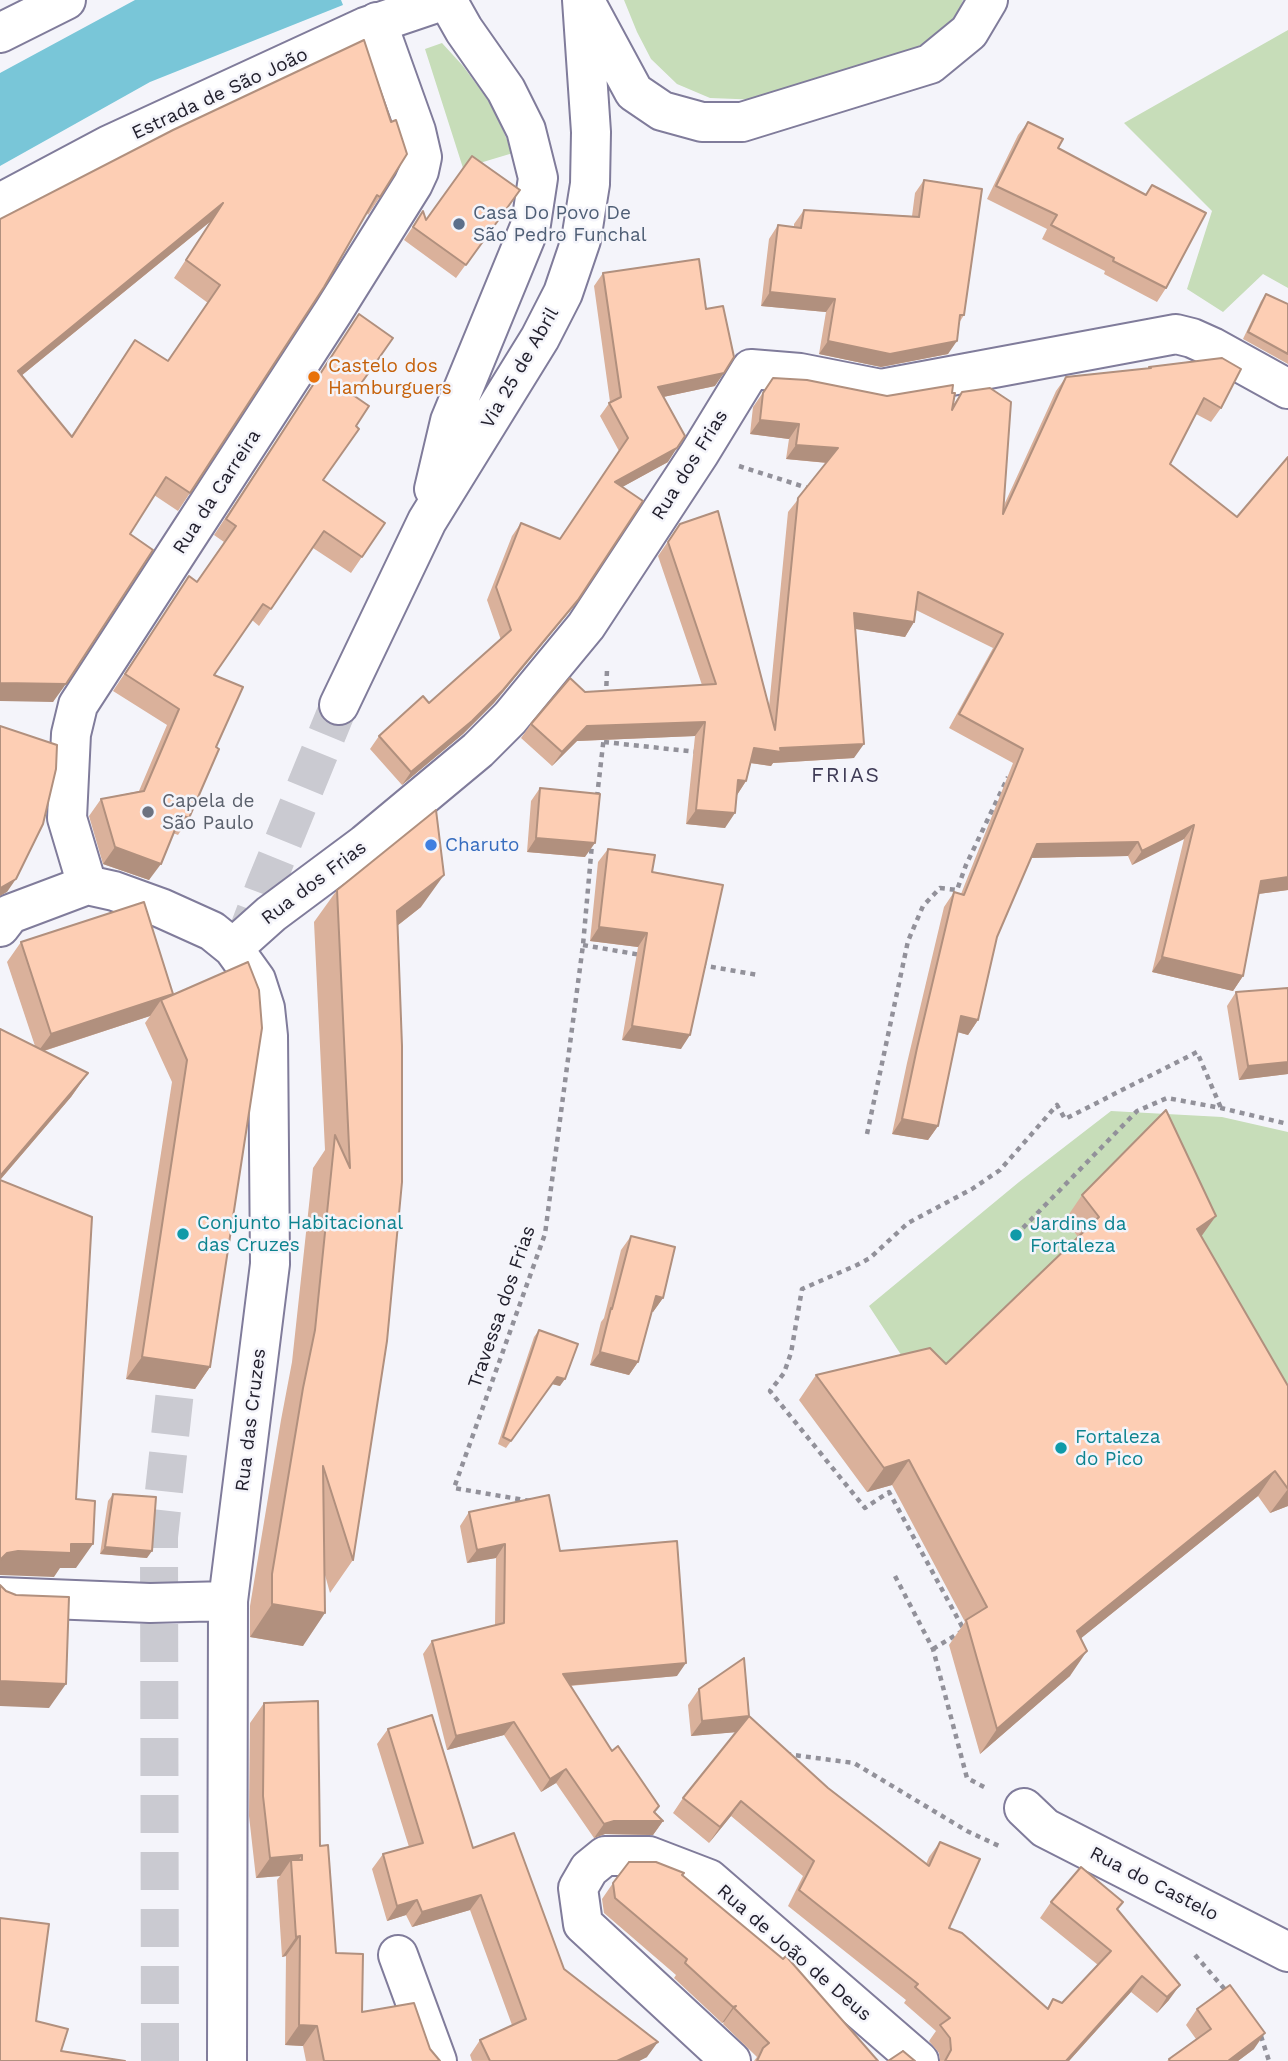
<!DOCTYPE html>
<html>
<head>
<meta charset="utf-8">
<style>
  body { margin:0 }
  canvas { display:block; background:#f4f4fa }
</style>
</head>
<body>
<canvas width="1288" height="2061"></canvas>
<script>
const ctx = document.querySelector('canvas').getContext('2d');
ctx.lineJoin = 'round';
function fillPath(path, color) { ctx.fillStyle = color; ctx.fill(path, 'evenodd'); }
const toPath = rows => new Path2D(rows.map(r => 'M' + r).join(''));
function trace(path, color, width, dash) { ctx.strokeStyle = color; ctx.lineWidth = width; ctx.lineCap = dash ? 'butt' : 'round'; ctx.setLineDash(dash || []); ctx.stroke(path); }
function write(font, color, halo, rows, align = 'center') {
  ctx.font = font + ' "Work Sans",sans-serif'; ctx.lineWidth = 5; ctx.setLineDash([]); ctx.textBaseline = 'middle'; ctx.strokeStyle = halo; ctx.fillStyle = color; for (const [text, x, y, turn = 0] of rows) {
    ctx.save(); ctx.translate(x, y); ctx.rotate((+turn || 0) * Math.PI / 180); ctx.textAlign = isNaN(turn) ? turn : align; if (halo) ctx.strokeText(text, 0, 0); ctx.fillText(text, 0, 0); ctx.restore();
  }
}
const green = toPath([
  [624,0,963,0,956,19,923,47,762,100,710,98,677,84,651,59,637,32],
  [1288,30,1288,288,1263,274,1223,312,1187,289,1212,211,1124,123],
  [442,43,463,66,491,104,513,153,463,168,425,49],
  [1111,1111,1222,1117,1288,1132,1288,1400,1065,1220,1082,1242,928,1389,913,1373,869,1306,1019,1182]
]);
const water = toPath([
  [135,0,341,0,343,5,150,82,0,166,0,73]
]);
const majorTunnel = toPath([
  [242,947,265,886,339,705],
  [160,2061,159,1537,181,1336]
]);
const path = toPath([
  [739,466,811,489],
  [606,696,607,670],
  [604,742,697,752],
  [597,797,604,736],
  [583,945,641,955],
  [701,965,758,975],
  [867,1134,908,941,923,906,940,888,957,890,966,865,1008,777],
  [1016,1235,1137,1111,1167,1098,1221,1108,1288,1124],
  [530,1501,454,1488,545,1234,583,945,592,844],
  [895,1576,933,1649,967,1778,986,1788],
  [933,1649,964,1630,889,1492,865,1508,770,1391,784,1373,791,1353,802,1289,857,1265,870,1258,908,1223,972,1189,1000,1170,1057,1105,1065,1119,1197,1052,1221,1108],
  [786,1754,854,1763,967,1831,999,1846],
  [1195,1955,1228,1993],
  [1261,2036,1269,2061]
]);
const minor = toPath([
  [87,885,114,891,161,908,212,931,233,948,256,980,265,1008,268,1036,270,1264,228,1601,227,2061],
  [87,885,67,818,71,734,78,705,333,312,413,184,419,171,422,157,416,131,377,22],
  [0,927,10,914,87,885],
  [233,948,271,914,365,844,478,750,510,718,586,626,699,454,751,369,800,373,881,389,1176,334,1192,338,1212,347,1288,389],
  [0,1597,150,1603,228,1601],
  [1024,1808,1045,1828,1288,1952],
  [398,1955,437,2061],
  [731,2061,583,1924,578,1888,589,1869,605,1856,649,1856,709,1879,919,2061]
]);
const major = toPath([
  [587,5,634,92,662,111,702,122,742,122,930,64,969,32,988,0],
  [0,33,66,0],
  [0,203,109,145,365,27,445,0],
  [434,489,450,421,531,224,538,178,526,130,506,90,464,30,447,0],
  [339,705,427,521,540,338,563,293,581,240,590,184,591,132,582,0]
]);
const wall = toPath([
  [364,40,380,197,368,215,367,213,190,493,178,511,154,495,130,534,53,702,0,219],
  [211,221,174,278,208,303,168,361,135,340,71,436,21,376],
  [1028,122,1058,148,1145,195,1152,185,1166,288,1157,302,1104,274,1105,271,1042,239,1047,229,987,199,1018,135],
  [924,180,964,315,959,323,948,354,881,367,819,354,826,312,761,306,769,239,778,225,794,227,794,224,804,210,912,216,915,193],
  [520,190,456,278,404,240,423,211,426,220],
  [603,273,715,386,663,397,668,462,622,487,578,600,568,613,494,703,463,734,402,785,370,749,379,736,429,703,501,640,487,600,512,536,521,523,560,539,619,451,600,416,610,402,594,286],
  [1266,294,1288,304,1288,364,1243,339,1261,301],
  [359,314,353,395,356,426,323,480,385,523,351,573,313,548,259,626,252,620,214,675,216,747,189,818,178,835,173,833,149,880,103,864,89,816,101,799,139,791,167,725,113,691,189,576,197,582,224,542,214,535],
  [1149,367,1221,408,1211,422,1196,414,1170,464,1237,517,1288,457,1288,890,1258,894,1243,976,1233,991,1152,972,1184,839,1132,865,1128,856,1031,858,997,937,978,1020,968,1035,957,1032,938,1126,928,1140,892,1134,907,1063,944,907,954,892,961,894,1013,763,949,728,993,648,916,610,914,622,905,637,856,629,854,758,773,763,771,766,750,763,746,781,737,795,725,828,686,824,695,736,577,741,552,766,521,738,531,724,585,692,702,685,658,556,680,524,769,707,788,512,827,463,786,459,789,439,750,434,753,407,773,378,887,396,952,393,953,405,962,392,1004,505,1056,391,1066,377,1148,369],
  [540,788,585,857,527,852,531,801],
  [608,849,652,872,681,1049,622,1040,638,947,590,941,598,862],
  [337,890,421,907,397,926,353,1560,330,1593,325,1575,303,1646,250,1637,250,1606,281,1420,292,1362,313,1168,325,1150,314,922],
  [21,942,172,996,248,962,210,1367,195,1389,126,1379,172,1082,145,1023,150,1016,44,1051,88,1073,71,1097,0,1180,35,1046,7,962],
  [1288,988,1288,1074,1239,1080,1227,1006,1236,992],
  [1082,1195,1201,1236,1287,1387,1288,1506,1270,1513,1258,1496,1081,1638,1070,1676,980,1754,949,1645,965,1622,892,1485,867,1492,799,1400,816,1375,946,1364,1078,1237,1065,1220],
  [631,1236,663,1298,653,1312,652,1311,638,1362,629,1375,590,1365,601,1322,604,1318,621,1250],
  [539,1330,560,1386,552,1384,506,1448,498,1444,534,1337],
  [113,1494,147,1558,100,1554,108,1501],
  [469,1512,560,1551,677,1676,570,1686,612,1751,655,1813,663,1821,653,1835,605,1834,594,1838,556,1783,541,1792,504,1735,447,1750,423,1654,432,1641,495,1625,496,1558,467,1563,460,1526],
  [699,1689,749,1716,828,1788,926,1864,929,1857,940,1842,949,1928,1047,2008,1053,1999,1062,2003,1098,1965,1040,1918,1051,1902,1117,1910,1169,2000,1157,2013,1131,1992,1069,2061,940,2061,939,2053,929,2041,936,2031,904,2003,906,2000,788,1906,803,1876,731,1816,709,1843,673,1813,683,1798,736,1732,691,1736,688,1705],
  [264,1703,320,1846,336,1953,362,2012,430,2049,440,2061,306,2061,303,2046,285,2045,286,1956,282,1957,277,1880,280,1876,256,1878,249,1816,250,1723],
  [388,1729,473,1848,564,1969,647,2057,639,2061,472,2061,470,2055,480,2040,512,2025,470,1910,412,1927,406,1915,387,1921,372,1869,383,1854,409,1847,377,1744],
  [682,1875,878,2061,754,2061,757,2057,723,2024,724,2022,722,2023,674,1978,676,1975,604,1913,602,1899,613,1883],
  [1197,2009,1254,2049,1238,2061,1167,2061,1196,2039,1186,2025]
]);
const shadedWall = toPath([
  [223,203,211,221,5,389,18,371],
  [770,292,835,299,826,312,761,306],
  [828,341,957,341,948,354,881,367,819,354],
  [724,373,715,386,649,400,658,387],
  [760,420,799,424,789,439,750,434],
  [796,445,838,448,829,463,786,459],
  [677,448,668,462,606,496,615,482],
  [578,600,568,613,494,703,463,734,402,785,411,772],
  [854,613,914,622,905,637,844,627],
  [0,683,66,684,53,702,0,701],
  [705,722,695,736,577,741,552,766,562,752,587,726],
  [864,744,854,758,773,763,771,766,744,762,754,748,780,748],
  [738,780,746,781,737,795],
  [696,810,735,813,725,828,686,824],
  [1194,825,1184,839,1132,865,1142,851],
  [536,838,595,843,585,857,527,852],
  [1138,842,1128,856,1027,858,1037,844],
  [115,847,161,864,149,880,103,864],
  [444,875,421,907,374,944,397,911],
  [1288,877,1288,890,1251,895,1261,881],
  [16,879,7,892,0,896,0,890,2,887],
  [599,927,647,933,638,947,590,941],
  [1162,957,1243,976,1233,991,1152,972],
  [173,994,164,1007,161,1000,150,1016,37,1053,51,1034],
  [961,1016,978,1020,968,1035,951,1030],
  [632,1026,690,1035,681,1049,622,1040],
  [1288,1062,1288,1074,1239,1080,1248,1066],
  [88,1073,71,1097,0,1180,0,1176],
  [902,1119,938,1126,928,1140,892,1134],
  [1216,1216,1198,1241,1197,1229],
  [656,1296,663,1298,653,1312,647,1310],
  [600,1352,638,1362,629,1375,590,1365],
  [142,1357,210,1367,195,1389,126,1379],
  [557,1377,565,1379,560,1386,552,1384,506,1448],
  [909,1460,892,1485,867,1492,884,1468],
  [1275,1471,1258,1496,1059,1656,1077,1631],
  [1288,1489,1288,1506,1270,1513],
  [71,1544,93,1544,76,1568,60,1568,54,1577,0,1575,0,1560,7,1553],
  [505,1544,496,1558,467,1563,477,1550],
  [105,1547,152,1551,147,1558,100,1554],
  [272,1604,325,1613,303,1646,250,1637],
  [1087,1651,1070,1676,980,1754,997,1729],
  [686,1663,677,1676,553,1687,563,1674],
  [0,1681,66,1684,49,1708,0,1706],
  [749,1716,738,1732,691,1736,702,1721],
  [514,1722,504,1735,447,1750,456,1736],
  [566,1769,556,1783,541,1792,550,1779],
  [741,1801,731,1816,709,1843,720,1827],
  [659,1806,648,1821,663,1821,653,1835,605,1834,594,1838,604,1824,614,1821,654,1812],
  [302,1855,292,1869,291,1860,280,1876,256,1878,270,1858],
  [481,1895,470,1910,412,1927,422,1912],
  [417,1900,406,1915,387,1921,397,1906],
  [300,1936,286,1956,282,1957,296,1937],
  [1142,1976,1131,1992,1069,2061,1066,2061],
  [1180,1985,1169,2000,1157,2013,1167,1997],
  [733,2007,734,2008,724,2022,722,2023],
  [299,2025,317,2026,303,2046,285,2045],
  [1265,2033,1254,2049,1238,2061,1228,2061],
  [658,2042,647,2057,639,2061,617,2061]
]);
const building = toPath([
  [364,40,391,122,396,120,407,154,380,197,377,195,324,287,190,493,166,477,130,534,153,550,66,684,0,683,0,219,173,130,364,40],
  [223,203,186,260,220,285,168,361,135,340,72,437,18,371,223,203],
  [1028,122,1063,139,1058,148,1146,195,1152,185,1206,213,1166,288,1113,261,1114,258,1051,225,1057,215,996,186,1028,122],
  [472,156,520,190,466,265,413,227,423,211,426,220,472,156],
  [924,180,982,189,964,315,960,315,957,341,890,354,828,341,835,299,770,292,778,225,801,228,804,210,919,217,924,180],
  [699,259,706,309,723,306,734,357,724,373,658,387,685,436,677,448,615,482,643,501,578,600,503,690,472,721,411,772,379,736,423,696,429,703,511,630,496,587,521,523,560,539,628,438,609,403,621,397,603,273,699,259],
  [1266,294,1288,304,1288,354,1248,332,1266,294],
  [359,314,393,338,353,395,369,406,356,426,359,429,323,480,385,523,362,557,324,531,271,609,263,604,214,675,243,687,216,747,219,749,189,818,181,815,161,864,115,847,101,799,144,791,179,709,125,674,189,576,197,582,236,526,226,519,359,314],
  [1222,358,1241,369,1221,408,1204,398,1170,464,1237,517,1288,457,1288,877,1261,881,1243,976,1162,957,1194,825,1142,851,1138,842,1037,844,997,937,978,1020,961,1016,938,1126,902,1119,917,1048,954,892,964,895,1023,749,959,714,1003,634,918,592,914,622,854,613,864,744,780,748,781,752,754,748,746,781,738,780,735,813,696,810,705,722,587,726,562,752,531,724,570,678,585,692,716,684,668,542,680,524,718,511,775,730,798,498,838,448,796,445,799,424,760,420,763,393,773,378,807,380,887,396,953,385,952,393,955,393,952,410,962,392,990,388,1011,402,1003,514,1066,377,1151,368,1149,367,1222,358],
  [0,726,57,745,56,769,43,824,16,879,2,887,0,890,0,726],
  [540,788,600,794,595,843,536,838,540,788],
  [436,810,444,875,397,911,402,1046,402,1182,387,1341,353,1560,323,1466,325,1613,272,1604,272,1574,303,1388,315,1330,335,1135,350,1168,337,890,436,810],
  [608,849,655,855,652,872,723,885,690,1035,632,1026,647,933,599,927,608,849],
  [144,902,173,994,51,1034,21,942,144,902],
  [248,962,259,990,262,1028,210,1367,142,1357,187,1060,161,1000,248,962],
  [1288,988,1288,1062,1248,1066,1236,992,1288,988],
  [0,1029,88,1073,0,1176,0,1029],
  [1166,1110,1216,1216,1197,1229,1288,1386,1288,1489,1275,1471,1077,1631,1087,1651,997,1729,966,1620,987,1607,909,1460,884,1468,816,1375,930,1348,946,1364,1099,1217,1082,1195,1166,1110],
  [0,1180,92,1217,76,1499,95,1501,93,1544,71,1544,71,1553,18,1551,7,1553,0,1560,0,1180],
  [631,1236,675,1247,663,1298,656,1296,638,1362,600,1352,611,1308,612,1309,631,1236],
  [539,1330,578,1344,565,1379,557,1377,511,1441,503,1437,539,1330],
  [113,1494,156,1497,152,1551,105,1547,113,1494],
  [549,1495,560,1551,677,1541,686,1663,563,1674,612,1751,618,1746,659,1806,654,1812,663,1821,614,1821,604,1824,566,1769,550,1779,514,1722,456,1736,432,1641,504,1623,505,1544,477,1550,469,1512,549,1495],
  [0,1585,6,1591,16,1595,69,1597,66,1684,0,1681,0,1585],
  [744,1658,749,1716,828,1788,929,1866,940,1842,980,1859,949,1928,962,1933,1048,2009,1053,1999,1062,2003,1111,1951,1051,1902,1081,1867,1123,1902,1117,1909,1180,1985,1167,1997,1142,1976,1066,2061,945,2061,951,2050,950,2038,940,2025,950,2018,915,1987,918,1984,799,1890,814,1861,741,1801,720,1827,683,1798,749,1716,702,1721,699,1689,744,1658],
  [318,1701,320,1846,328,1845,336,1953,363,1954,362,2012,414,2003,430,2049,440,2061,324,2061,317,2026,299,2025,300,1936,296,1937,291,1860,302,1860,302,1855,270,1858,263,1796,264,1703,318,1701],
  [432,1715,473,1848,514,1833,564,1969,658,2042,617,2061,490,2061,480,2040,526,2019,481,1895,422,1912,417,1900,397,1906,383,1854,423,1843,388,1729,432,1715],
  [629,1862,656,1862,684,1873,682,1875,783,1959,786,1956,878,2061,757,2061,763,2048,769,2043,734,2008,736,2006,733,2007,685,1963,687,1959,615,1898,613,1883,629,1862],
  [0,1918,49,1924,36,2021,68,2029,61,2051,125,2061,0,2061,0,1918],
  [1230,1985,1265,2033,1228,2061,1170,2061,1169,2059,1211,2029,1197,2009,1230,1985],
  [903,2051,915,2061,888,2061,903,2051]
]);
const markers = [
  [459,224,7,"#5c6f8a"],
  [314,377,7,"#e8710a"],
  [148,812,7,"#6b7280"],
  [431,845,7,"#3f7fe0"],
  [183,1234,7,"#0f9aa8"],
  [1016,1235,7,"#0f9aa8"],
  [1061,1448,7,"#0f9aa8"]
];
const streetNames = [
  ["Estrada de São João",220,94,-25],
  ["Via 25 de Abril",520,368,-60],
  ["Rua dos Frias",690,465,-58],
  ["Rua da Carreira",217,492,-57],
  ["Rua dos Frias",314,883,-37],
  ["Travessa dos Frias",502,1307,-71],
  ["Rua das Cruzes",251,1420,-83],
  ["Rua do Castelo",1154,1884,27],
  ["Rua de João de Deus",794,1953,41]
];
const serviceNames = [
  ["Casa Do Povo De",473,213],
  ["São Pedro Funchal",473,235]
];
const foodNames = [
  ["Castelo dos",328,366],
  ["Hamburguers",328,388]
];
const worshipNames = [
  ["Capela de",162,801],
  ["São Paulo",162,823]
];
const shopNames = [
  ["Charuto",445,845]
];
const cultureNames = [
  ["Conjunto Habitacional",197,1223],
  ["das Cruzes",197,1245],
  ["Jardins da",1030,1224],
  ["Fortaleza",1030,1246],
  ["Fortaleza",1075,1437],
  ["do Pico",1075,1459]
];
const neighbourhoodNames = [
  ["FRIAS",846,776]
];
fillPath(green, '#c7ddb9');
fillPath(water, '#79c6d8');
trace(majorTunnel, '#cacad1', 38, [38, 19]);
trace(minor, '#807c9b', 42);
trace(major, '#807c9b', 42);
trace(path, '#92919a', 4.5, [5, 5]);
trace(minor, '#fff', 38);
trace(major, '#fff', 38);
fillPath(wall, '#dab19b');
fillPath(shadedWall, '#b1907e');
fillPath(building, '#fdceb4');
trace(building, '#b1907e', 2);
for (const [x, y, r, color] of markers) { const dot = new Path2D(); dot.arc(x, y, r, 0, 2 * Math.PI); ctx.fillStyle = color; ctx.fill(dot); trace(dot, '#f4f4fa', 2.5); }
write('19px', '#22202d', '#f4f4fa', streetNames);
write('19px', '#4e5e75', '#f4f4fa', serviceNames, 'left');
write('19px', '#c56008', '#f4f4fa', foodNames, 'left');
write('19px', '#5b616d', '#f4f4fa', worshipNames, 'left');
write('19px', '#366cbe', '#f4f4fa', shopNames, 'left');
write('19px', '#0d838f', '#f4f4fa', cultureNames, 'left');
ctx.letterSpacing = '2px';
write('21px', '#3e3a55', '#f4f4fa', neighbourhoodNames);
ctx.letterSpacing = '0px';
</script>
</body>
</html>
